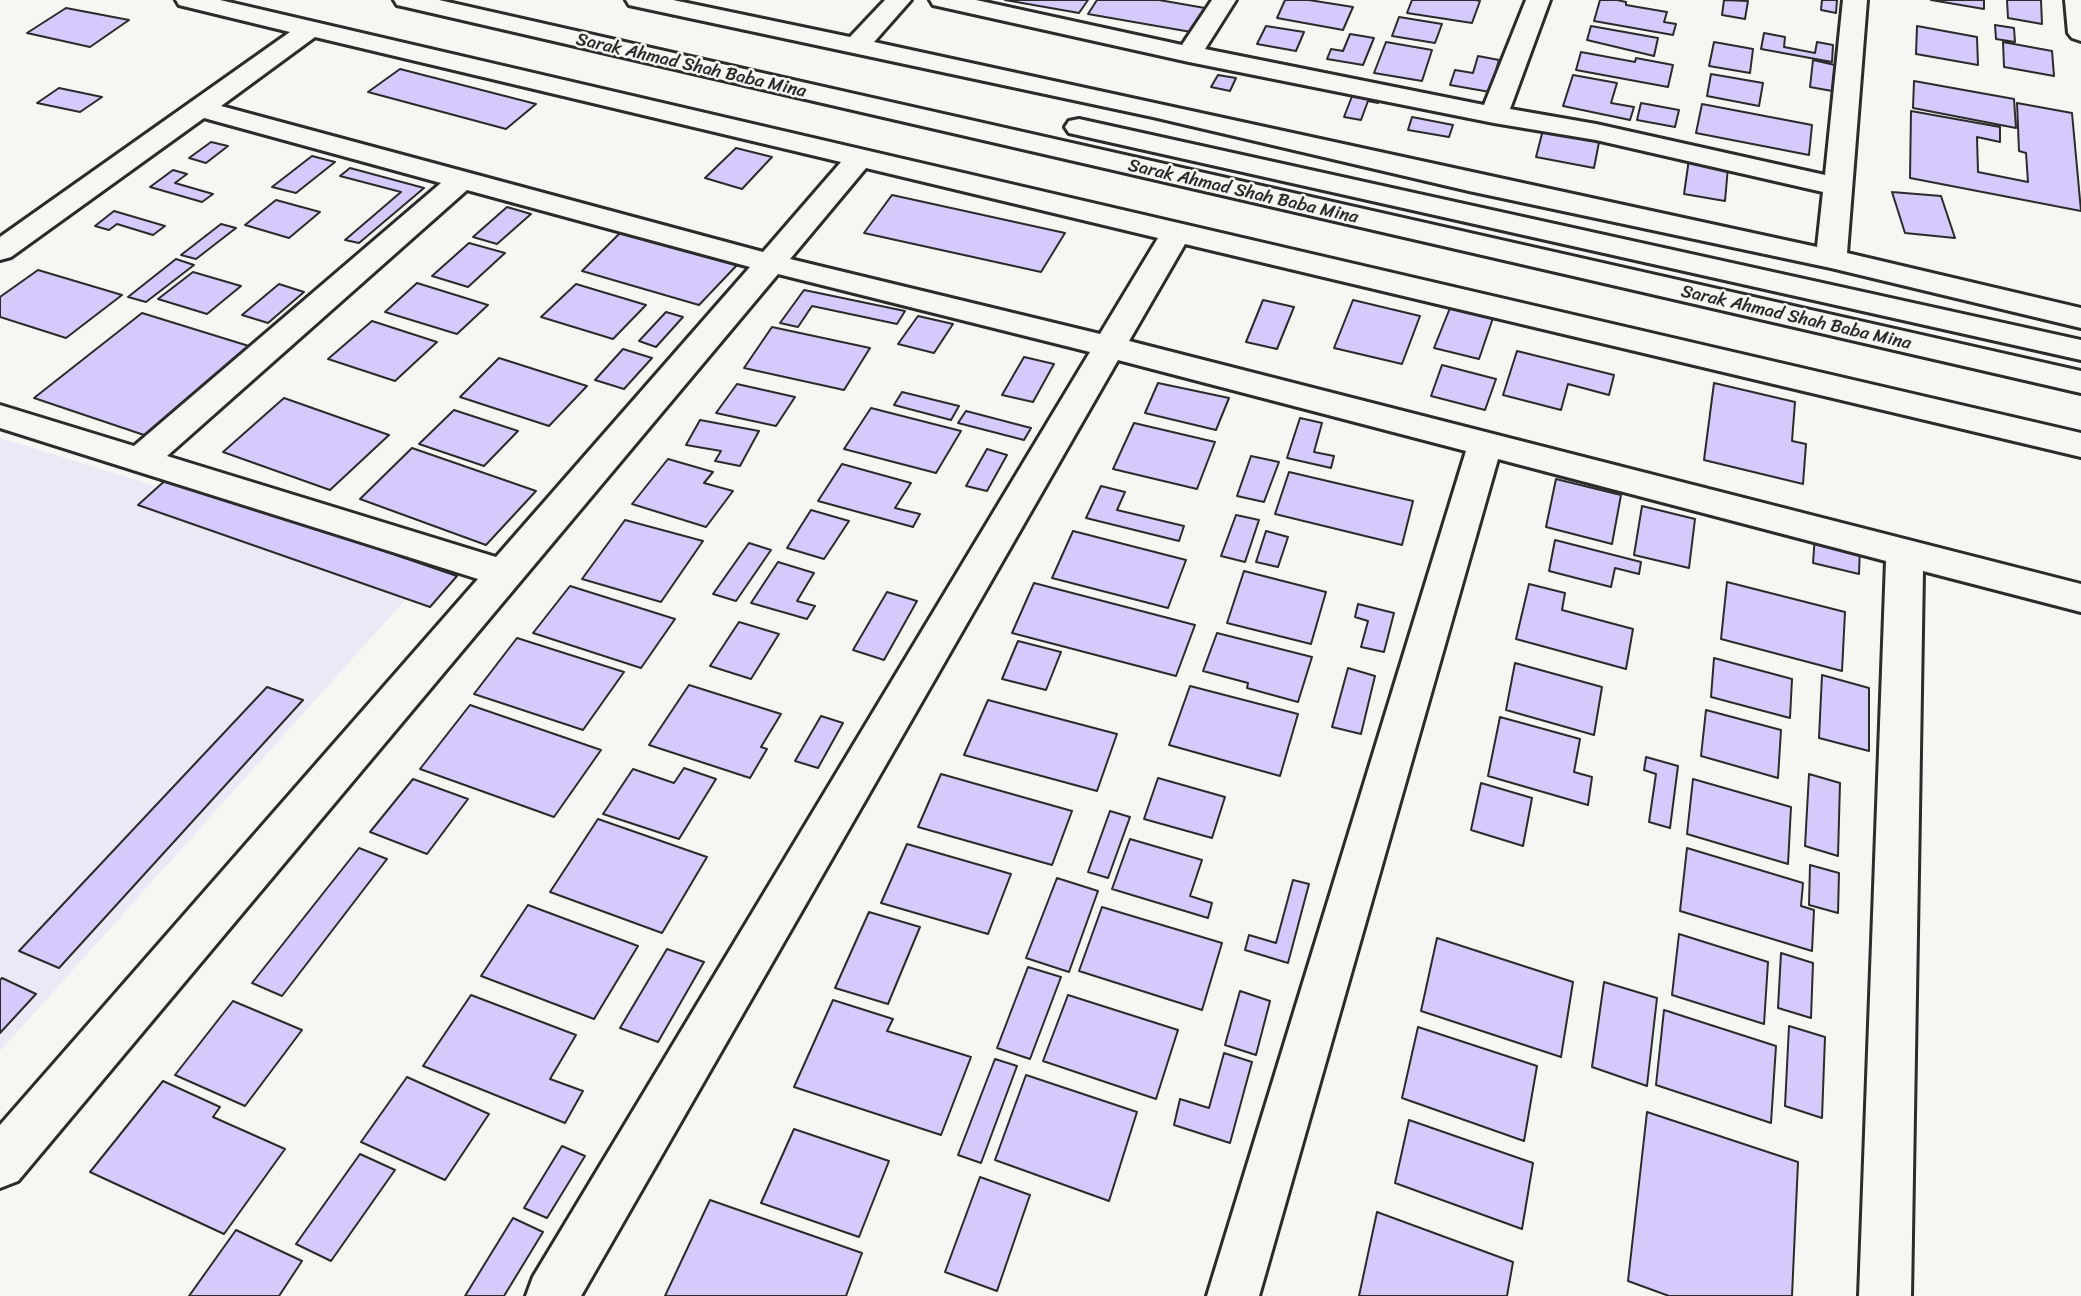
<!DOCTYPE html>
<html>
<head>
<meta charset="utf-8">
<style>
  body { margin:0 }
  canvas { display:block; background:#f6f6f2 }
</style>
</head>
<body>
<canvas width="2081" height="1296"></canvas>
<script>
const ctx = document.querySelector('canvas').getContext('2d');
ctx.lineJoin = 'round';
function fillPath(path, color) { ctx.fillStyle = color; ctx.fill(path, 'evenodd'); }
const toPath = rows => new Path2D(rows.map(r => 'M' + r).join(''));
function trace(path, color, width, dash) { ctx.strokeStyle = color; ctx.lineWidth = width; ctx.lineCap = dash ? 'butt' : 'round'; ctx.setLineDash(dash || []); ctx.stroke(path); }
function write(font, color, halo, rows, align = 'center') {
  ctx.font = font + ' Sriracha,sans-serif'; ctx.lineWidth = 5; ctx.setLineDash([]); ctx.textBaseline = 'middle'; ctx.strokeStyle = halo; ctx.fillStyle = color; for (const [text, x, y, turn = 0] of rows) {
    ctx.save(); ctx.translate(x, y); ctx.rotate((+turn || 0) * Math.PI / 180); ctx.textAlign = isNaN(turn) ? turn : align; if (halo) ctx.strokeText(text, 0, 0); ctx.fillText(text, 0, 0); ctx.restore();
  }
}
const built = toPath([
  [0,438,431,571,0,1051]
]);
const building = toPath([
  [1005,0,1088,0,1079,13,1005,0],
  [1097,0,1159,0,1205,8,1191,32,1088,14,1097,0],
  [1285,0,1309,0,1353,7,1343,30,1277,18,1285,0],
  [1412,0,1476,0,1480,1,1472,23,1407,13,1412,0],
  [1600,0,1617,0,1626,2,1626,5,1667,12,1664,22,1676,24,1673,35,1594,21,1600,0],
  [1724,0,1748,1,1745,19,1722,15,1724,0],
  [1822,0,1837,0,1836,13,1821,10,1822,0],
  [1931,0,1984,0,1984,9,1931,0],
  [2007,0,2041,0,2042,24,2008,18,2007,0],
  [66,8,129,20,90,47,27,33,66,8],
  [1399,17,1442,24,1435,43,1392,36,1399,17],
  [1995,25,2014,28,2015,42,1996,39,1995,25],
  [1266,26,1304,32,1296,51,1257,44,1266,26],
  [1591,26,1658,38,1654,56,1587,40,1591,26],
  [1917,26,1977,37,1978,65,1916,54,1917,26],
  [1764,33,1785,37,1784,47,1815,53,1817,42,1833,45,1832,62,1761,49,1764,33],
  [1350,34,1374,38,1363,65,1327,59,1331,49,1343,51,1350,34],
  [1386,42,1432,50,1422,81,1374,73,1386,42],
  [1714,42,1753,49,1750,73,1709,66,1714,42],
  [2003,42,2052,51,2054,76,2004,67,2003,42],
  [1581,52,1635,62,1636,58,1673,65,1668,87,1576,70,1581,52],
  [1478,56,1499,60,1490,92,1450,85,1455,70,1473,73,1478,56],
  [1813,60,1835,65,1832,91,1810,87,1813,60],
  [400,69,536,104,506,129,368,92,400,69],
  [1711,74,1763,83,1759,106,1707,96,1711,74],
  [1218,75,1236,78,1230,91,1211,87,1218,75],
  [1573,75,1617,83,1611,103,1634,107,1630,120,1563,106,1573,75],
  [1914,81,2014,99,2016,128,1913,108,1914,81],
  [59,88,102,97,80,112,37,103,59,88],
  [1354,91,1381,96,1378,103,1368,101,1361,120,1344,117,1354,91],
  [1641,103,1679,110,1675,127,1637,120,1641,103],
  [2017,103,2072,113,2081,211,1910,178,1911,111,2000,127,2000,142,1977,137,1978,172,2028,182,2026,153,2019,151,2017,103],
  [1702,104,1812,125,1809,155,1696,133,1702,104],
  [1412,117,1453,125,1449,137,1408,130,1412,117],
  [1544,126,1600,137,1594,168,1536,157,1544,126],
  [211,142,228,146,206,163,189,158,211,142],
  [736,148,772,157,742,189,705,178,736,148],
  [312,156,335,162,296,193,272,187,312,156],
  [1689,159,1728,167,1725,201,1684,194,1689,159],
  [350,168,424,188,359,243,345,240,401,192,340,176,350,168],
  [173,170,187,174,175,183,213,194,202,202,150,187,173,170],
  [1892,192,1941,196,1955,238,1905,233,1892,192],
  [892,195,1065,233,1041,272,864,233,892,195],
  [276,200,320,212,289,238,245,225,276,200],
  [507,207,531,214,497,244,473,237,507,207],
  [114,211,165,226,153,235,117,224,109,230,95,226,114,211],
  [221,224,236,228,196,259,181,255,221,224],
  [622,231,738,264,699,305,582,271,622,231],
  [469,243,505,253,468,287,432,276,469,243],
  [176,259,194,265,146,302,128,297,176,259],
  [38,270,122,295,66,338,0,317,0,297,38,270],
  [193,272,241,286,207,314,158,299,193,272],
  [417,283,488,305,457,334,385,312,417,283],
  [279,284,304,292,268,323,242,315,279,284],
  [576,284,646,305,613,339,541,317,576,284],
  [804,290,905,311,897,324,812,306,798,327,780,323,804,290],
  [1263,300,1294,307,1277,349,1246,342,1263,300],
  [1353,300,1420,316,1402,364,1334,348,1353,300],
  [1450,308,1493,318,1479,359,1434,348,1450,308],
  [666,312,683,317,656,347,639,341,666,312],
  [142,313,252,347,147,436,34,398,142,313],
  [918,316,953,324,934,353,898,344,918,316],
  [372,321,437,342,395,381,328,359,372,321],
  [772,327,870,348,844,390,744,368,772,327],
  [623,349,652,358,624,389,595,380,623,349],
  [1517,351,1614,375,1609,395,1568,384,1561,410,1503,395,1517,351],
  [1024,357,1054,364,1033,402,1002,395,1024,357],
  [499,358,587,386,549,426,460,397,499,358],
  [1442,365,1496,379,1485,410,1431,396,1442,365],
  [1158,383,1229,398,1216,430,1145,413,1158,383],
  [1714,383,1795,402,1792,441,1806,444,1803,484,1704,460,1714,383],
  [737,384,795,397,776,426,716,413,737,384],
  [902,392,959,406,951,420,894,405,902,392],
  [284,398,389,435,330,490,223,452,284,398],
  [871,408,961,431,936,473,844,449,871,408],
  [454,410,518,431,484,466,419,444,454,410],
  [966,411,1031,428,1024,440,958,423,966,411],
  [1300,418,1322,423,1314,452,1334,456,1331,468,1287,458,1300,418],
  [700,420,759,431,740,466,715,461,721,451,686,445,700,420],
  [1134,423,1215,442,1197,489,1113,469,1134,423],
  [412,448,536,491,486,545,360,499,412,448],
  [987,449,1007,455,987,491,966,486,987,449],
  [1251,456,1279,462,1264,502,1237,496,1251,456],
  [668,459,713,472,704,483,733,491,706,527,632,504,668,459],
  [842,464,911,483,895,508,920,514,913,527,818,501,842,464],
  [1289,472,1413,501,1402,545,1275,514,1289,472],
  [169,477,457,576,430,607,138,505,169,477],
  [1556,479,1621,495,1612,544,1546,527,1556,479],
  [1101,486,1125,492,1117,510,1184,526,1179,541,1086,518,1101,486],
  [1642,506,1695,519,1689,568,1634,555,1642,506],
  [811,510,849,521,824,559,787,548,811,510],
  [1236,515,1259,520,1245,562,1221,556,1236,515],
  [625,520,703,541,661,602,582,579,625,520],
  [1073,531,1186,560,1168,608,1052,578,1073,531],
  [1266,531,1288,537,1278,567,1256,562,1266,531],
  [1815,535,1860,546,1859,574,1813,563,1815,535],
  [1555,540,1641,562,1639,574,1615,568,1611,587,1549,571,1555,540],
  [749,543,771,550,736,601,713,594,749,543],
  [778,562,814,573,797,601,815,606,807,619,751,603,778,562],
  [1244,571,1326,592,1311,644,1227,623,1244,571],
  [1727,582,1845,612,1842,671,1721,639,1727,582],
  [1034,583,1195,625,1176,676,1012,633,1034,583],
  [1529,584,1565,593,1562,610,1633,629,1626,669,1516,639,1529,584],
  [570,586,675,619,641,668,533,633,570,586],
  [887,592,917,601,884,660,853,650,887,592],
  [1358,604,1394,613,1384,652,1361,647,1368,621,1355,617,1358,604],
  [739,622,779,634,751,679,710,666,739,622],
  [1217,633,1312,657,1298,702,1247,688,1248,683,1203,671,1217,633],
  [517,638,624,672,583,730,474,694,517,638],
  [1018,641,1061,652,1046,690,1002,679,1018,641],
  [1714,658,1792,679,1790,718,1711,697,1714,658],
  [1515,663,1602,687,1594,735,1506,710,1515,663],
  [1348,668,1375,676,1361,734,1332,727,1348,668],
  [1822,675,1869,688,1869,751,1819,738,1822,675],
  [689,685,781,714,761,747,767,749,750,778,649,745,689,685],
  [1190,686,1298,714,1280,776,1169,745,1190,686],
  [267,687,303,700,59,968,19,951,267,687],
  [988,700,1117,734,1097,791,964,755,988,700],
  [470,705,601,750,554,817,420,769,470,705],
  [1706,710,1781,730,1778,778,1701,756,1706,710],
  [821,716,843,723,818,768,795,761,821,716],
  [1500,717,1580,739,1574,772,1592,777,1588,805,1488,776,1500,717],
  [1646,757,1678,766,1670,828,1649,822,1656,774,1644,770,1646,757],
  [684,768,716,779,679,839,603,814,633,769,674,783,684,768],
  [941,774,1072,811,1052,865,918,827,941,774],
  [1809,774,1840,783,1838,856,1805,846,1809,774],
  [1158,778,1225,797,1212,838,1144,819,1158,778],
  [413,779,468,799,427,854,370,832,413,779],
  [1693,779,1791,807,1788,864,1687,834,1693,779],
  [1481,783,1532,798,1523,846,1471,830,1481,783],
  [1110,811,1130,817,1108,878,1088,872,1110,811],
  [598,819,707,857,662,933,550,892,598,819],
  [1130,839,1202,860,1190,896,1212,903,1208,918,1112,889,1130,839],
  [907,844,1011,874,988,934,881,903,907,844],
  [359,848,387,859,282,996,252,983,359,848],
  [1687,848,1803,883,1801,906,1814,910,1812,951,1680,911,1687,848],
  [1810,865,1839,873,1838,913,1809,905,1810,865],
  [1057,878,1098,891,1069,972,1026,958,1057,878],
  [1293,880,1309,884,1288,963,1245,950,1249,935,1276,943,1293,880],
  [528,905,638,946,594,1019,481,976,528,905],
  [1102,907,1222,943,1202,1010,1079,971,1102,907],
  [869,912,920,927,888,1004,835,988,869,912],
  [1679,934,1768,962,1764,1024,1672,995,1679,934],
  [1437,938,1573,982,1561,1057,1421,1011,1437,938],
  [667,949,704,962,658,1042,620,1028,667,949],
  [1781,953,1813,963,1811,1018,1778,1008,1781,953],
  [1028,967,1061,977,1030,1059,997,1048,1028,967],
  [2,978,36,994,0,1033,0,980,2,978],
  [1604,982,1657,998,1647,1086,1592,1067,1604,982],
  [1240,991,1270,1001,1256,1055,1225,1045,1240,991],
  [471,995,576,1035,550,1079,583,1091,565,1123,423,1066,471,995],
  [1068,995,1178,1030,1156,1099,1043,1061,1068,995],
  [833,1000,893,1019,887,1031,971,1057,941,1135,794,1087,833,1000],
  [233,1001,302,1030,245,1106,175,1075,233,1001],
  [1664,1010,1776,1046,1771,1123,1656,1085,1664,1010],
  [1789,1026,1825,1037,1822,1118,1785,1106,1789,1026],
  [1418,1027,1537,1066,1524,1141,1402,1098,1418,1027],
  [1224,1053,1252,1062,1230,1143,1174,1125,1180,1099,1209,1108,1224,1053],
  [995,1059,1017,1066,981,1163,958,1155,995,1059],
  [1026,1075,1137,1112,1109,1201,995,1160,1026,1075],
  [407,1077,489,1114,445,1180,361,1142,407,1077],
  [163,1081,220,1107,213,1117,285,1149,224,1234,90,1172,163,1081],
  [1647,1112,1798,1162,1792,1296,1669,1296,1628,1281,1647,1112],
  [1409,1120,1533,1163,1522,1229,1395,1183,1409,1120],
  [794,1129,889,1161,859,1237,761,1203,794,1129],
  [562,1146,585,1156,547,1218,524,1208,562,1146],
  [360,1154,395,1170,331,1261,296,1244,360,1154],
  [980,1177,1030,1195,997,1291,945,1272,980,1177],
  [710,1200,862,1253,846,1296,665,1296,710,1200],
  [1377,1212,1513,1262,1507,1296,1359,1296,1377,1212],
  [513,1218,543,1232,504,1296,465,1296,513,1218],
  [236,1230,302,1261,279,1296,189,1296,236,1230]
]);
const minor = toPath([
  [176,0,220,0,2081,433,2081,457,1185,244,1129,341,2081,584,2081,612,1923,571,1911,1296,1859,1296,1886,561,1498,459,1259,1296,1207,1296,1466,451,1118,360,581,1296,526,1296,533,1277,1090,352,778,274,18,1181,0,1188,0,1125,478,579,0,428,0,405,134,446,441,183,204,118,11,257,0,260,0,237,290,32,179,5,176,0],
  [315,37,841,162,763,252,221,106,315,37],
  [866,168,1158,238,1100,334,790,259,866,168],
  [467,190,750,267,496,557,167,456,467,190],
  [626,0,673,0,850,37,885,0,911,0,874,42,1817,247,1823,192,1596,140,1494,123,1189,62,942,7,933,5,930,0,976,0,1182,45,1212,0,1236,0,1205,49,1484,105,1526,0,1550,0,1510,109,1596,124,1825,175,1843,0,1867,0,1847,253,2081,308,2081,328,1831,268,1469,191,1153,117,638,7,629,5,626,0]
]);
const tertiary = toPath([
  [2065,0,2081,0,2081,41,2072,38,2068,33,2065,0]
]);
const trunk = toPath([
  [394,0,439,0,2081,371,2081,393,406,7,397,5,394,0],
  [1079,119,2081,340,2081,360,1069,133,1065,127,1069,121,1079,119]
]);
const farStreetnames = [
  ["Sarak Ahmad Shah Baba Mina",691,66,13],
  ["Sarak Ahmad Shah Baba Mina",1243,192,13],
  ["Sarak Ahmad Shah Baba Mina",1796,318,13]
];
fillPath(built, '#ece8f5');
fillPath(building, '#d6c9fb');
trace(building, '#2b2b2b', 2);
trace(minor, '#2b2b2b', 6);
trace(tertiary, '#2b2b2b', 6);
trace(trunk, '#2b2b2b', 6);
fillPath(minor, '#f6f6f2');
fillPath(tertiary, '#f6f6f2');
fillPath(trunk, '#f6f6f2');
write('18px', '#2b2b2b', '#f6f6f2', farStreetnames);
</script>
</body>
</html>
